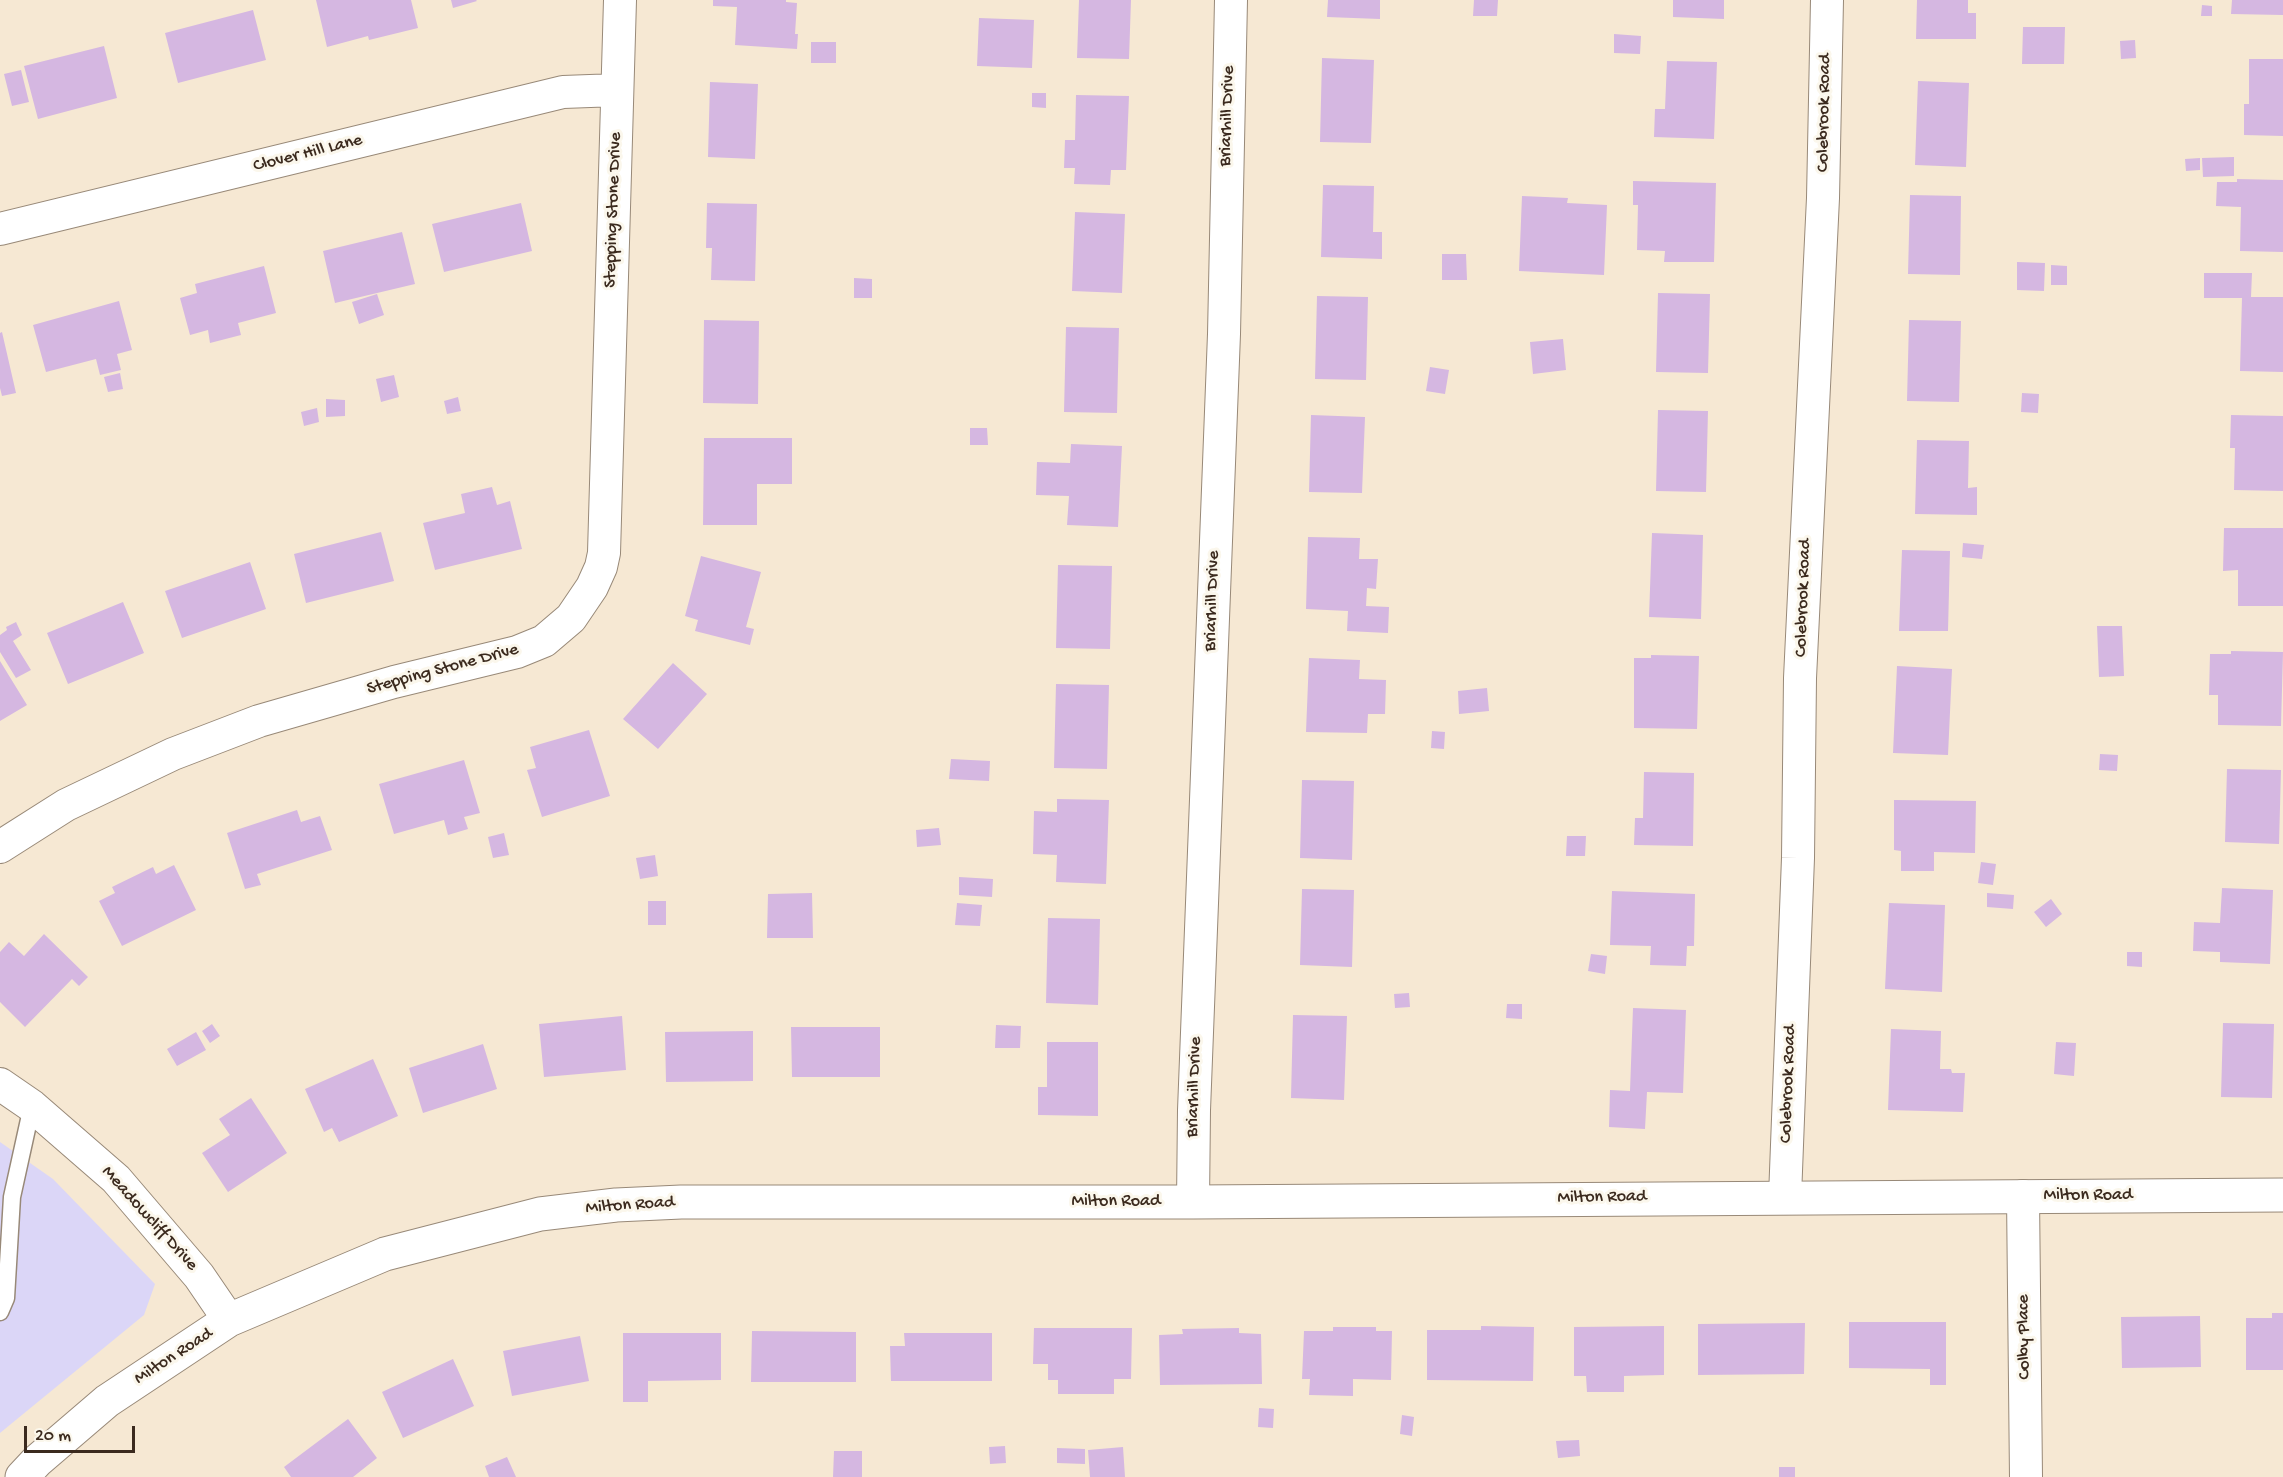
<!DOCTYPE html>
<html>
<head>
<meta charset="utf-8">
<style>
  body { margin:0 }
  #map { position:relative; width:2283px; height:1477px; overflow:hidden; background:#f6e8d3; font-family:"Gochi Hand",sans-serif }
  canvas { display:block }
  .scale { position:absolute; left:24px; top:1426px; width:111px; height:27px; box-sizing:border-box; border:3px solid #3b2a1e; border-top:0; padding-left:8px; font-size:18px; line-height:21px; white-space:nowrap; color:#3b2a1e; -webkit-text-stroke:4px #fbf7ec; paint-order:stroke }
</style>
</head>
<body>
<div id="map">
<canvas width="2283" height="1477"></canvas>
<div class="scale">20 m</div>
</div>
<script>
const ctx = document.querySelector('canvas').getContext('2d');
ctx.lineJoin = 'round';
function fillPath(path, color) { ctx.fillStyle = color; ctx.fill(path, 'evenodd'); }
const toPath = rows => new Path2D(rows.map(r => 'M' + r).join(''));
function trace(path, color, width, dash) { ctx.strokeStyle = color; ctx.lineWidth = width; ctx.lineCap = dash ? 'butt' : 'round'; ctx.setLineDash(dash || []); ctx.stroke(path); }
function write(font, color, halo, rows, align = 'center') {
  ctx.font = font + ' "Gochi Hand",sans-serif'; ctx.lineWidth = 6; ctx.setLineDash([]); ctx.textBaseline = 'middle'; ctx.strokeStyle = halo; ctx.fillStyle = color; for (const [text, x, y, turn = 0] of rows) {
    ctx.save(); ctx.translate(x, y); ctx.rotate((+turn || 0) * Math.PI / 180); ctx.textAlign = isNaN(turn) ? turn : align; if (halo) ctx.strokeText(text, 0, 0); ctx.fillText(text, 0, 0); ctx.restore();
  }
}
const built = toPath([
  [0,1142,53,1179,155,1284,144,1315,0,1433]
]);
const building = toPath([
  [316,0,411,0,418,28,369,40,368,36,327,47],
  [451,0,476,0,477,1,453,8],
  [713,0,786,0,786,2,797,3,795,34,798,34,797,49,735,45,737,7,713,6],
  [1079,0,1131,0,1129,59,1077,58],
  [1328,0,1380,0,1380,19,1327,17],
  [1474,0,1498,0,1497,16,1473,16],
  [1673,0,1724,0,1724,19,1673,17],
  [1917,0,1968,0,1968,13,1976,13,1976,39,1916,39],
  [2232,0,2283,0,2283,15,2231,14],
  [2202,5,2212,6,2212,16,2201,16],
  [253,10,266,60,178,83,165,33],
  [979,18,1034,20,1032,68,977,66],
  [2023,27,2065,27,2064,64,2022,64],
  [1614,34,1641,36,1640,54,1614,53],
  [2135,40,2136,58,2121,59,2120,41],
  [811,42,836,42,836,63,811,63],
  [104,46,117,98,38,119,24,66],
  [1322,58,1374,60,1371,143,1320,142],
  [2249,59,2283,59,2283,136,2244,135,2244,104,2249,104],
  [1667,61,1717,62,1714,139,1654,137,1655,109,1665,109],
  [21,70,29,102,12,106,4,74],
  [1918,81,1969,83,1966,167,1915,165],
  [710,82,758,84,755,159,708,157],
  [1032,93,1046,93,1046,108,1032,107],
  [1076,95,1129,96,1126,170,1111,170,1110,185,1074,184,1075,168,1064,168,1065,140,1075,140],
  [2234,157,2234,176,2203,177,2202,158],
  [2200,158,2200,170,2186,171,2185,159],
  [2237,179,2283,180,2283,252,2240,251,2241,207,2216,206,2217,182,2237,182],
  [1633,181,1716,183,1714,262,1664,262,1665,251,1637,250,1638,205,1633,205],
  [1323,185,1374,186,1373,232,1382,232,1382,259,1321,257],
  [1910,195,1961,196,1960,275,1908,274],
  [1522,196,1568,198,1567,203,1607,205,1604,275,1519,271],
  [521,203,532,251,444,272,432,224],
  [707,203,757,204,755,281,711,280,712,248,706,248],
  [1075,212,1125,214,1122,293,1072,291],
  [402,232,415,284,335,303,323,251],
  [1442,254,1466,254,1467,280,1442,280],
  [2017,262,2045,263,2044,291,2017,290],
  [2051,265,2067,266,2067,285,2051,285],
  [264,266,276,313,238,323,241,335,210,343,208,330,190,335,180,298,197,293,195,284],
  [2204,273,2252,273,2251,297,2283,297,2283,372,2240,371,2242,298,2204,298],
  [854,278,872,279,872,298,854,298],
  [1658,293,1710,294,1708,373,1656,372],
  [377,294,384,315,359,324,352,302],
  [1317,296,1368,297,1366,380,1315,379],
  [119,301,132,350,117,354,121,370,100,375,96,359,46,372,33,325],
  [704,320,759,321,758,404,703,403],
  [1909,320,1961,321,1959,402,1907,401],
  [1066,327,1119,328,1117,413,1064,412],
  [2,332,16,393,2,396,0,388,0,333],
  [1563,339,1566,370,1533,374,1530,342],
  [1430,367,1449,370,1445,394,1426,391],
  [120,373,123,389,108,392,104,377],
  [394,375,399,397,381,402,376,379],
  [2022,393,2039,394,2038,413,2021,412],
  [458,397,461,411,447,414,444,401],
  [326,399,345,400,345,416,326,417],
  [317,408,319,422,304,426,301,412],
  [1658,410,1708,411,1706,492,1656,491],
  [1311,415,1365,417,1362,493,1309,492],
  [2231,415,2283,416,2283,491,2234,490,2235,448,2230,448],
  [970,428,987,428,988,445,970,445],
  [704,438,792,438,792,484,757,484,757,525,703,525],
  [1917,440,1969,441,1968,488,1977,487,1977,515,1915,514],
  [1071,444,1122,446,1118,527,1067,525,1069,496,1036,495,1037,462,1070,463],
  [492,487,497,505,510,501,522,549,435,570,423,523,465,513,461,494],
  [2224,528,2283,528,2283,606,2238,606,2238,570,2223,571],
  [381,532,394,581,306,603,294,554],
  [1652,533,1703,535,1701,619,1649,617],
  [1308,537,1360,538,1359,559,1378,559,1376,589,1367,588,1366,606,1389,607,1388,633,1347,631,1348,611,1306,609],
  [1963,543,1984,545,1982,559,1962,557],
  [1902,550,1950,551,1948,631,1899,631],
  [701,556,761,572,746,627,754,629,750,645,695,631,698,620,685,616],
  [250,562,266,609,182,638,165,591],
  [1058,565,1112,566,1110,649,1056,648],
  [123,602,144,653,68,684,47,633],
  [16,622,22,635,13,641,31,670,16,678,0,652,0,635,7,630,6,627],
  [2097,626,2122,626,2124,676,2099,677],
  [2231,651,2283,652,2281,726,2218,725,2218,695,2209,695,2210,654,2231,654],
  [1651,655,1699,656,1697,729,1634,728,1634,658,1651,658],
  [1309,658,1360,660,1359,679,1386,680,1385,714,1368,714,1367,733,1306,732],
  [0,661,27,705,0,721],
  [673,663,707,694,658,749,623,719],
  [1897,666,1952,669,1948,755,1893,753],
  [1056,684,1109,685,1107,769,1054,768],
  [1487,688,1489,711,1459,714,1458,691],
  [589,730,610,796,542,817,527,770,536,768,530,747],
  [1432,731,1445,732,1444,749,1431,748],
  [2100,754,2118,755,2117,771,2099,770],
  [951,759,990,761,989,781,949,779],
  [464,760,480,813,464,817,468,829,448,835,444,820,394,834,379,784],
  [2227,769,2281,770,2279,844,2225,842],
  [1644,772,1694,773,1693,846,1634,845,1635,818,1643,818],
  [1302,780,1354,781,1352,860,1300,858],
  [1057,799,1109,800,1106,884,1056,882,1057,855,1033,854,1034,811,1057,812],
  [1894,800,1976,801,1975,853,1934,852,1934,871,1901,871,1901,851,1894,850],
  [297,810,301,822,320,816,332,850,257,874,261,885,245,889,227,833],
  [939,828,941,845,917,847,916,830],
  [504,833,509,855,493,858,488,837],
  [1567,836,1586,836,1585,856,1566,856],
  [655,855,658,876,640,879,636,858],
  [1981,862,1996,864,1993,885,1978,883],
  [174,865,196,910,122,946,99,901,115,893,112,887,153,867,156,874],
  [959,877,993,879,992,897,959,895],
  [2222,888,2273,890,2270,964,2220,962,2220,952,2193,951,2194,922,2220,923],
  [1302,889,1354,890,1352,967,1300,965],
  [1612,891,1695,894,1694,946,1687,946,1686,966,1650,965,1651,946,1610,945],
  [812,893,813,938,767,938,768,894],
  [1987,893,2014,895,2013,909,1987,907],
  [2051,899,2062,914,2046,927,2034,912],
  [648,901,666,901,666,925,648,925],
  [957,903,982,905,980,926,955,925],
  [1889,903,1945,905,1942,992,1885,989],
  [1048,918,1100,919,1098,1005,1046,1003],
  [44,934,88,977,79,986,72,979,25,1027,0,1002,0,952,9,942,24,956],
  [2127,952,2142,952,2142,967,2127,966],
  [1591,954,1607,956,1605,974,1588,971],
  [1409,993,1410,1007,1395,1008,1394,994],
  [1507,1004,1522,1004,1522,1019,1506,1018],
  [1633,1008,1686,1010,1683,1093,1647,1092,1645,1129,1609,1127,1610,1090,1630,1091],
  [1293,1015,1347,1016,1344,1100,1291,1098],
  [622,1016,626,1070,544,1077,539,1024],
  [2223,1023,2274,1024,2272,1098,2221,1097],
  [212,1024,220,1036,210,1043,202,1031],
  [996,1025,1021,1026,1020,1048,995,1048],
  [791,1027,880,1027,880,1077,792,1077],
  [1891,1029,1941,1031,1940,1069,1951,1069,1952,1073,1965,1073,1963,1112,1888,1110],
  [753,1031,753,1081,666,1082,665,1032],
  [196,1032,206,1050,177,1066,167,1049],
  [1047,1042,1098,1042,1098,1116,1038,1115,1038,1087,1047,1087],
  [2056,1042,2076,1043,2074,1076,2054,1074],
  [483,1044,497,1089,423,1113,409,1068],
  [373,1059,398,1116,339,1142,332,1128,324,1132,305,1089],
  [251,1098,287,1153,228,1192,202,1153,230,1135,219,1119],
  [2272,1313,2283,1313,2283,1370,2246,1370,2246,1318,2272,1318],
  [2200,1316,2201,1367,2122,1368,2121,1317],
  [1849,1322,1946,1322,1946,1385,1930,1385,1930,1369,1849,1368],
  [1805,1323,1804,1374,1698,1375,1698,1324],
  [1481,1326,1534,1327,1533,1381,1427,1380,1427,1330,1481,1330],
  [1664,1326,1664,1375,1624,1376,1624,1392,1587,1392,1586,1376,1574,1376,1574,1327],
  [1333,1327,1376,1327,1376,1331,1392,1331,1391,1380,1353,1379,1353,1396,1309,1395,1310,1379,1302,1379,1304,1331,1333,1331],
  [1034,1328,1132,1328,1131,1379,1114,1379,1114,1394,1058,1394,1058,1380,1048,1380,1048,1364,1033,1364],
  [1239,1328,1239,1333,1261,1334,1262,1384,1160,1385,1159,1335,1183,1334,1182,1329],
  [752,1331,856,1332,856,1382,751,1382],
  [623,1333,721,1333,721,1380,648,1381,648,1402,623,1402],
  [904,1333,992,1333,992,1381,891,1381,890,1346,905,1346],
  [580,1336,589,1381,512,1396,503,1351],
  [453,1359,474,1406,403,1438,382,1392],
  [1259,1408,1274,1409,1273,1428,1258,1427],
  [1402,1415,1414,1417,1412,1436,1400,1434],
  [348,1419,377,1458,353,1477,291,1477,284,1467],
  [1579,1440,1580,1456,1558,1458,1556,1441],
  [1005,1446,1006,1463,990,1464,989,1447],
  [1123,1447,1125,1477,1090,1477,1088,1450],
  [1057,1448,1085,1449,1085,1464,1057,1463],
  [834,1451,862,1451,862,1477,833,1477],
  [507,1457,516,1477,489,1477,485,1466],
  [1779,1467,1795,1467,1795,1477,1779,1477]
]);
const service = toPath([
  [0,1312,6,1298,12,1197,32,1106]
]);
const minor = toPath([
  [0,229,563,92,617,90],
  [0,847,66,805,173,754,259,721,394,682,517,652,544,641,571,618,592,587,601,567,604,553,620,0],
  [0,1084,32,1106,116,1179,199,1276,229,1320],
  [2023,1196,2026,1477],
  [1785,1197,1798,858,1800,678,1823,198,1827,0],
  [1193,1202,1194,1110,1224,334,1231,0]
]);
const tertiary = toPath([
  [22,1477,37,1461,107,1401,229,1320,385,1254,540,1214,616,1205,681,1202,1193,1202,2283,1195]
]);
const streetNames = [
  ["Colebrook Road",1825,113,-89],
  ["Briarhill Drive",1228,116,-88],
  ["Clover Hill Lane",308,154,-14],
  ["Stepping Stone Drive",614,210,-88],
  ["Colebrook Road",1804,598,-88],
  ["Briarhill Drive",1213,601,-88],
  ["Stepping Stone Drive",443,670,-15],
  ["Colebrook Road",1789,1084,-88],
  ["Briarhill Drive",1195,1087,-88],
  ["Milton Road",2088,1196],
  ["Milton Road",1602,1198,-1],
  ["Milton Road",1116,1202],
  ["Milton Road",630,1206,-4],
  ["Meadowcliff Drive",149,1219,48],
  ["Colby Place",2025,1337,-91],
  ["Milton Road",174,1357,-33]
];
fillPath(built, '#dbd6f7');
fillPath(building, '#d5b7e1');
trace(service, '#988978', 19);
trace(minor, '#988978', 34);
trace(tertiary, '#988978', 35);
trace(service, '#fff', 16);
trace(minor, '#fff', 32);
trace(tertiary, '#fff', 33);
write('18px', '#3b2a1e', '#fbf7ec', streetNames);
</script>
</body>
</html>
